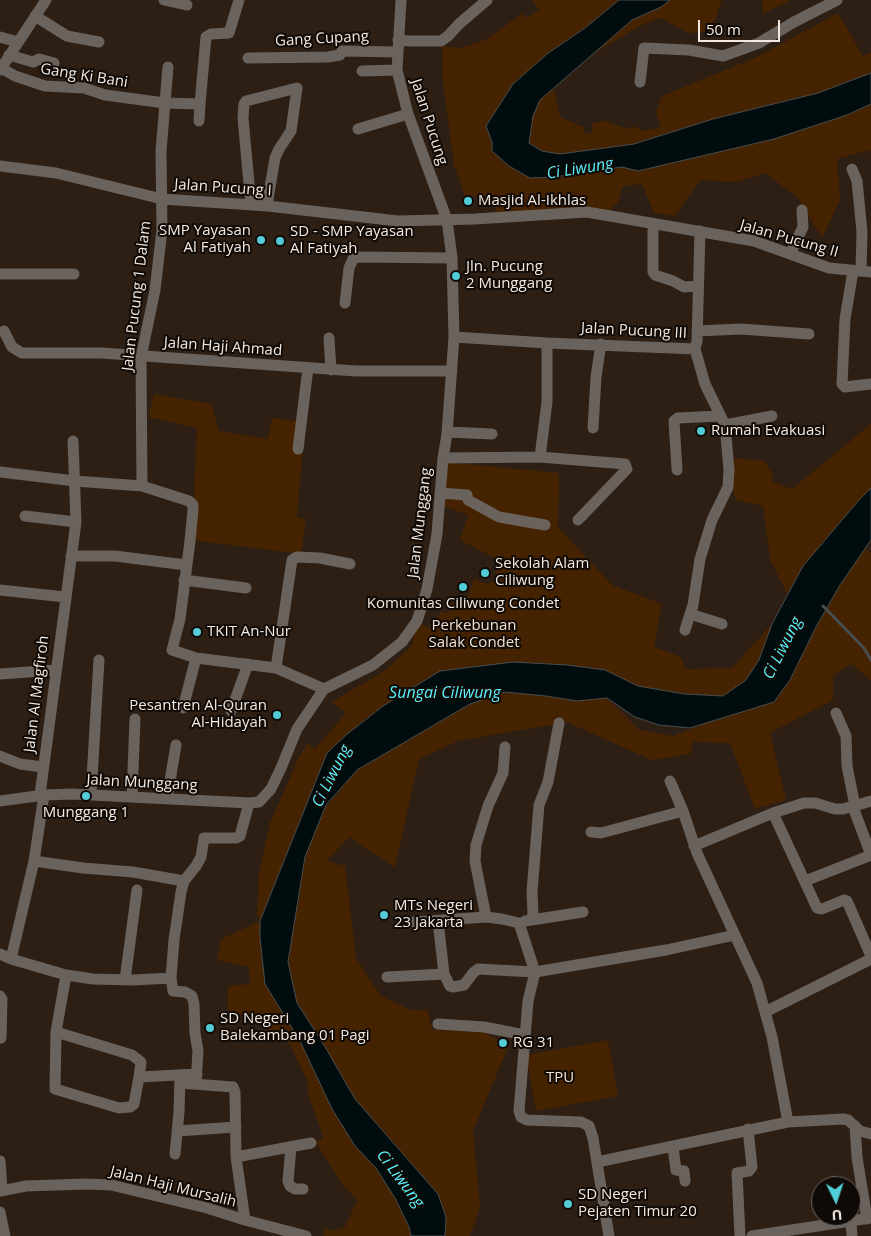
<!DOCTYPE html>
<html>
<head>
<meta charset="utf-8">
<style>
  body { margin:0 }
  #map { position:relative; width:871px; height:1236px; overflow:hidden; background:#2d1f14; font-family:"Open Sans",sans-serif }
  canvas { display:block }
  .north { position:absolute; left:811px; top:1176px; width:50px; height:50px; box-sizing:border-box; background:#100a06; border:1px solid #6b635e; border-radius:50%; rotate:176deg; font-size:14px; font-weight:700; line-height:20px; text-align:center; color:#f3e9e2 }
  .north::after { content:''; display:block; margin:auto; width:18px; height:22px; background:#52ccd6; clip-path:polygon(50% 0,100% 100%,50% 72%,0 100%) }
  .scale { position:absolute; left:698px; top:20px; width:82px; height:22px; box-sizing:border-box; border:2px solid #f3e9e2; border-top:0; padding-left:6px; font-size:15px; line-height:18px; white-space:nowrap; color:#f3e9e2; -webkit-text-stroke:4px #100a06; paint-order:stroke }
</style>
</head>
<body>
<div id="map">
<canvas width="871" height="1236"></canvas>
<div class="north">U</div>
<div class="scale">50 m</div>
</div>
<script>
const ctx = document.querySelector('canvas').getContext('2d');
ctx.lineJoin = 'round';
function fillPath(path, color) { ctx.fillStyle = color; ctx.fill(path, 'evenodd'); }
const toPath = rows => new Path2D(rows.map(r => 'M' + r).join(''));
function trace(path, color, width, dash) { ctx.strokeStyle = color; ctx.lineWidth = width; ctx.lineCap = dash ? 'butt' : 'round'; ctx.setLineDash(dash || []); ctx.stroke(path); }
function write(font, color, halo, rows, align = 'center') {
  ctx.font = font + ' "Open Sans",sans-serif'; ctx.lineWidth = 4; ctx.setLineDash([]); ctx.textBaseline = 'middle'; ctx.strokeStyle = halo; ctx.fillStyle = color; for (const [text, x, y, turn = 0] of rows) {
    ctx.save(); ctx.translate(x, y); ctx.rotate((+turn || 0) * Math.PI / 180); ctx.textAlign = isNaN(turn) ? turn : align; if (halo) ctx.strokeText(text, 0, 0); ctx.fillText(text, 0, 0); ctx.restore();
  }
}
const green = toPath([
  [532,0,619,0,585,28,547,54,513,84,486,126,492,142,493,151,508,166,530,178,554,177,622,167,638,171,774,139,847,115,871,104,871,154,869,150,837,159,840,200,822,238,797,197,765,173,737,182,700,180,675,216,654,213,642,184,623,186,617,204,600,218,496,213,495,196,465,196,454,165,442,75,442,46,460,48,485,40,523,13,526,18,539,10],
  [670,0,722,0,711,32,689,33,660,18,642,25,591,55,632,20,661,7],
  [763,0,791,0,762,14],
  [838,13,863,56,871,52,871,73,818,93,713,119,634,144,560,154,542,151,529,144,533,116,540,100,554,88,560,117,584,127,584,133,591,133,593,123,606,121,627,129,632,126,645,131,661,127,656,112,662,96,757,57],
  [154,394,211,404,219,431,268,439,272,418,305,422,297,517,306,519,301,554,192,540,197,428,148,417],
  [871,424,871,488,859,500,804,566,787,594,770,559,763,506,736,500,731,484,730,458,765,461,773,476,771,481,792,489],
  [444,458,454,463,559,473,558,527,612,585,662,604,654,647,681,657,686,669,732,668,772,624,759,660,746,680,723,696,684,694,640,687,605,670,567,665,513,662,383,706,346,735,327,754,260,921,260,938,265,984,300,1041,332,1109,355,1146,376,1168,395,1198,409,1227,411,1236,323,1236,325,1228,333,1231,345,1227,357,1200,341,1183,316,1142,321,1140,323,1136,308,1094,308,1082,288,1041,276,1043,256,1016,228,1014,228,986,250,984,249,967,217,960,221,939,260,921,257,913,259,874,270,823,299,757,308,743,315,749,346,713,332,702,386,670,412,645,417,622,432,629,440,612,449,613,453,598,467,600,474,579,487,584,495,580,499,560,460,540,468,515,441,505],
  [865,548,871,554,871,680,851,664,833,676,833,700,770,733,786,800,755,809,730,743,693,742,690,754,651,760,567,722,458,741,419,759,395,867,349,837,327,861,345,866,356,958,381,996,411,1010,428,1010,432,1030,484,1032,508,1047,473,1131,480,1207,470,1236,445,1236,446,1217,438,1194,355,1099,297,1002,288,962,294,917,305,857,325,808,357,770,470,704,505,692,546,696,577,701,607,698,639,730,673,736,713,720,774,702,790,680,818,624,840,585],
  [608,1040,618,1096,536,1111,526,1055]
]);
const water = toPath([
  [619,0,670,0,661,7,632,20,540,100,533,116,529,143,542,151,560,154,634,144,713,119,818,93,871,73,871,104,847,115,774,139,638,171,622,167,554,177,530,178,509,166,492,151,492,142,486,126,513,84,547,54,585,28,619,0],
  [871,488,871,540,840,585,816,627,790,680,774,702,690,728,659,725,635,717,607,698,577,701,546,696,505,692,470,704,357,770,326,805,305,857,288,962,297,1003,324,1045,355,1099,438,1194,446,1217,445,1236,411,1236,409,1227,395,1198,376,1168,355,1146,332,1109,300,1041,265,984,260,938,260,921,327,753,346,735,383,706,440,671,513,662,567,665,605,670,638,686,684,694,723,696,746,680,759,660,772,624,803,566,859,500,871,488]
]);
const stream = toPath([
  [823,606,864,648,871,660]
]);
const minor = toPath([
  [164,0,187,5],
  [35,16,67,36,99,42],
  [0,37,18,42],
  [398,40,410,41,441,41,448,36,459,24,487,0],
  [9,55,33,62,39,59,54,63],
  [248,58,328,57,340,55,342,51,398,52],
  [1,68,15,76,45,86,84,88,105,95,165,103,200,104,206,37,211,34,229,33,239,0],
  [0,70,46,0],
  [362,71,397,70],
  [640,82,644,48,689,50,723,56,759,43,794,22,837,0],
  [199,121,200,104],
  [358,129,408,114],
  [0,166,56,173,162,199,268,206,398,221,475,219,587,212,754,241,829,268,871,272],
  [852,169,857,181,858,191,862,232,861,271],
  [251,205,243,118,244,104,246,101,297,88,291,131,279,149,275,158,268,199,268,206],
  [653,230,653,272,655,275,673,281,684,287,697,286],
  [790,254,803,227,802,210],
  [853,271,845,319,842,384,845,387,871,384],
  [0,274,74,274],
  [345,303,349,268,353,259,358,257,452,258],
  [4,331,12,347,22,353,102,353,356,371,452,371],
  [697,331,741,329,809,334],
  [454,337,547,343,695,349,705,384,725,425,729,470,728,487,712,520,700,559,693,605,685,630],
  [329,338,331,370],
  [695,349,697,341,700,231],
  [725,425,772,416],
  [593,428,596,377,601,344],
  [447,432,492,434],
  [298,449,308,368],
  [540,457,547,402,547,343],
  [443,458,540,457,625,464,627,469,578,520],
  [677,470,674,421,678,418,720,416],
  [0,472,75,481,142,486,189,501,193,505,193,510,190,541,180,619,172,650,196,658,276,668,324,689],
  [142,486,141,357,155,290,162,230,161,151,168,67],
  [440,493,467,495,468,500,499,517,545,525],
  [25,516,76,522],
  [71,556,115,556,186,565],
  [184,580,246,588],
  [0,590,65,597],
  [690,614,722,624],
  [276,668,292,560,297,557,320,558,350,564],
  [0,674,56,670],
  [183,708,196,658],
  [231,711,248,664],
  [836,713,846,736,847,766,855,806],
  [0,756,20,764,43,767],
  [670,781,683,811,697,853,757,983,772,1037,788,1122],
  [40,795,76,522,73,441],
  [91,795,99,660],
  [132,797,135,719],
  [167,799,176,745],
  [0,801,44,795,72,794,249,803,259,802,271,789,281,768,297,729,324,689,373,665,402,642,417,621,427,589,437,534,443,458,447,434,454,337,452,258,447,220,408,114,397,70,401,0],
  [853,807,871,855],
  [773,813,817,908,822,909,844,900,847,901,871,956],
  [591,832,601,833,683,811],
  [694,846,773,813,804,803,815,803,835,809,843,809,871,801],
  [34,861,83,868,133,872,184,881],
  [805,881,871,855],
  [486,917,475,861,476,845,488,806,503,773,505,747],
  [531,919,533,915,532,892,539,805,548,782,559,723],
  [438,921,444,974,450,986,453,987,464,985,473,973,478,969,535,972,666,950,735,935],
  [525,921,583,912],
  [414,922,486,917,502,919,519,923,535,972,528,1001,519,1111,521,1117,527,1120,581,1122,589,1126,593,1138,609,1236],
  [0,954,11,959,66,975,93,979,133,980,171,978],
  [11,959,34,861,44,795],
  [66,975,56,1032,132,1055,141,1062,139,1077,197,1074],
  [387,977,444,974],
  [125,980,137,890],
  [0,996,2,999,1,1038],
  [765,1012,871,959],
  [438,1024,484,1027,525,1035],
  [56,1032,55,1089,119,1108,130,1107,134,1104,139,1077],
  [180,1083,233,1087,235,1092,236,1157],
  [196,1084,198,1051,195,1033,194,1004,192,996,185,992,173,991,171,978,174,940,181,892,184,881,196,866,201,857,204,838,236,838,240,836,249,803],
  [855,1126,857,1157,867,1219],
  [177,1131,236,1127],
  [291,1147,288,1181,290,1186,295,1189,303,1189],
  [673,1147,676,1170,684,1171,685,1181],
  [175,1154,179,1112,180,1077],
  [0,1161,2,1190],
  [597,1162,788,1122,843,1119,848,1120,860,1131,871,1134],
  [0,1191,26,1186,86,1184,111,1185,207,1208,245,1220,306,1236],
  [0,1212,5,1236],
  [245,1220,236,1157,311,1143],
  [851,1221,852,1236],
  [740,1236,737,1173,749,1171,752,1167,748,1129],
  [752,1236,871,1218]
]);
const markers = [
  [468,201,5,"#52ccd6"],
  [261,240,5,"#52ccd6"],
  [280,241,5,"#52ccd6"],
  [456,276,5,"#52ccd6"],
  [701,431,5,"#52ccd6"],
  [485,573,5,"#52ccd6"],
  [463,587,5,"#52ccd6"],
  [197,632,5,"#52ccd6"],
  [277,715,5,"#52ccd6"],
  [86,796,5,"#52ccd6"],
  [384,915,5,"#52ccd6"],
  [210,1028,5,"#52ccd6"],
  [503,1043,5,"#52ccd6"],
  [568,1204,5,"#52ccd6"]
];
const streetNames = [
  ["Gang Cupang",322,39,-3],
  ["Gang Ki Bani",84,76,9],
  ["Jalan Pucung",429,122,72],
  ["Jalan Pucung I",223,188,4],
  ["Jalan Pucung II",789,239,16],
  ["Jalan Pucung 1 Dalam",137,296,-83],
  ["Jalan Pucung III",634,331,3],
  ["Jalan Haji Ahmad",223,347,4],
  ["Jalan Munggang",420,523,-83],
  ["Jalan Al Magfiroh",37,694,-83],
  ["Jalan Munggang",142,783,3],
  ["Jalan Haji Mursalih",173,1187,14]
];
const poiNames = [
  ["Masjid Al-Ikhlas",478,201],
  ["SMP Yayasan",251,231,"right"],
  ["Al Fatiyah",251,248,"right"],
  ["SD - SMP Yayasan",290,232],
  ["Al Fatiyah",290,249],
  ["Jln. Pucung",466,267],
  ["2 Munggang",466,284],
  ["Rumah Evakuasi",711,431],
  ["Sekolah Alam",495,564],
  ["Ciliwung",495,581],
  ["Komunitas Ciliwung Condet",463,604,"center"],
  ["TKIT An-Nur",207,632],
  ["Pesantren Al-Quran",267,706,"right"],
  ["Al-Hidayah",267,723,"right"],
  ["Munggang 1",86,813,"center"],
  ["MTs Negeri",394,906],
  ["23 Jakarta",394,923],
  ["SD Negeri",220,1019],
  ["Balekambang 01 Pagi",220,1036],
  ["RG 31",513,1043],
  ["SD Negeri",578,1195],
  ["Pejaten Timur 20",578,1212]
];
const parkNames = [
  ["Perkebunan",474,626],
  ["Salak Condet",474,643],
  ["TPU",560,1078]
];
const waterNames = [
  ["Ci Liwung",580,169,-9],
  ["Ci Liwung",783,648,-63],
  ["Sungai Ciliwung",445,693],
  ["Ci Liwung",332,776,-63],
  ["Ci Liwung",400,1179,53]
];
fillPath(green, '#452200');
fillPath(water, '#000c0e');
trace(water, '#494e4e', 1);
trace(stream, '#494e4e', 3);
trace(minor, '#6a625d', 11);
for (const [x, y, r, color] of markers) { const dot = new Path2D(); dot.arc(x, y, r, 0, 2 * Math.PI); ctx.fillStyle = color; ctx.fill(dot); trace(dot, '#100a06', 2); }
write('15px', '#f3e9e2', '#100a06', streetNames);
write('15px', '#f3e9e2', '#100a06', poiNames, 'left');
write('15px', '#f4e0cf', '#100a06', parkNames);
write('italic 16px', '#5af0fd', '#100a06', waterNames);
</script>
</body>
</html>
